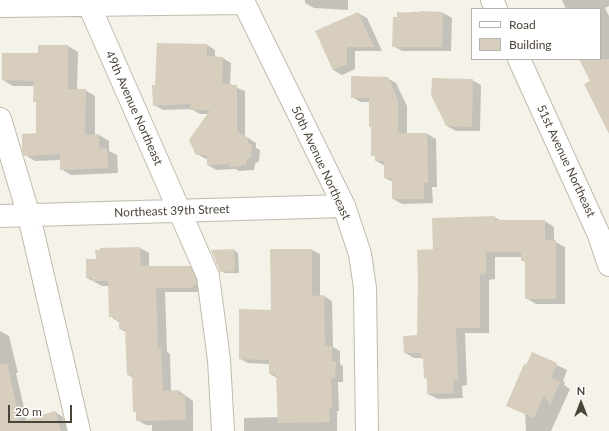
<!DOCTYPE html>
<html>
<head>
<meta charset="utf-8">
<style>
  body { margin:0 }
  #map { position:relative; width:609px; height:431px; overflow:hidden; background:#f5f2ea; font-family:Lato,sans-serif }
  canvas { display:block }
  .legend { position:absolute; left:471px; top:8px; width:130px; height:52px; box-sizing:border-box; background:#fff; border:1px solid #b7b4af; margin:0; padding:5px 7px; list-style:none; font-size:12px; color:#4a4337 }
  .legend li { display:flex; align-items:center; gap:8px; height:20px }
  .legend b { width:20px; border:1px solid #b7b4af }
  .north { position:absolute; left:561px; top:383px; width:40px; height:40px; -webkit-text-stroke:3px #fff; paint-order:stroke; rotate:0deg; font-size:11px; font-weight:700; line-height:16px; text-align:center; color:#4a4337 }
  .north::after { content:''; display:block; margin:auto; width:14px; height:18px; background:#4a4337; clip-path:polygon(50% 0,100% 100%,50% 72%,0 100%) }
  .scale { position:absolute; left:8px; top:405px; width:64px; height:18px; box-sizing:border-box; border:2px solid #4a4337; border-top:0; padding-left:5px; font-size:12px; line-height:14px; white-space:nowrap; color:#4a4337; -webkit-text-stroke:3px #fff; paint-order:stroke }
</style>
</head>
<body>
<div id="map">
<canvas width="609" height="431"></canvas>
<ul class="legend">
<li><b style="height:5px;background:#fff"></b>Road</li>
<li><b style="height:11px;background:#d8cebe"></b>Building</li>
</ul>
<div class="north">N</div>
<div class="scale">20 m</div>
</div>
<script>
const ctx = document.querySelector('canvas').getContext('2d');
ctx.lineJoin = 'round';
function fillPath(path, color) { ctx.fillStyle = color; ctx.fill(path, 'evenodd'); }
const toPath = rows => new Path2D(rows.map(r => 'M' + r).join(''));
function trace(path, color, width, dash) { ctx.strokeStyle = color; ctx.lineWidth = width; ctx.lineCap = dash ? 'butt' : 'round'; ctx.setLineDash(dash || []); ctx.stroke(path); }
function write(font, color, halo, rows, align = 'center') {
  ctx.font = font + ' Lato,sans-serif'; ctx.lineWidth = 3.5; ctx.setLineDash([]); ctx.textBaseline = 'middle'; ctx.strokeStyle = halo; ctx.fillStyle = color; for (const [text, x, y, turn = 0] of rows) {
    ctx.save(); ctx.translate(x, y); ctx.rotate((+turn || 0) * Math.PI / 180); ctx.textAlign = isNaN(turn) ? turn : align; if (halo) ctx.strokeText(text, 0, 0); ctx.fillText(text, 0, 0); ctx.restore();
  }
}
const shadow = toPath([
  [305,0,348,0,348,10,314,8,305,3],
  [562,0,609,0,609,6,605,8,609,16,609,117,580,59,600,59,600,9,566,9],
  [411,12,443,13,452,18,451,51,402,51,393,46,411,14],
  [358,13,367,18,382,51,355,51,355,69,342,75,333,70,316,31],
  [207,45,215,50,215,58,223,58,231,63,230,85,245,91,245,136,256,143,256,148,260,150,259,161,255,164,254,170,239,171,235,169,216,170,208,165,208,159,206,159,197,154,208,114,200,114,191,109,163,110,154,105,156,85],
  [68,46,78,52,77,90,85,90,95,96,95,136,99,135,109,141,109,151,117,155,118,173,71,175,61,169,61,160,35,161,25,155,37,134,37,102,34,101,35,86,13,86,3,80,39,54],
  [387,78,396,83,407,106,407,134,427,134,436,139,437,187,432,187,433,203,402,204,393,199,393,182,385,178,385,166,376,161,376,157,372,155,372,128,370,126,370,102,361,102,352,97],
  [472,80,481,85,480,131,456,131,447,126],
  [494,217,502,221,545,221,554,227,554,241,565,247,565,304,536,304,526,298,526,263,522,260,522,257,495,257,495,279,489,280,489,333,465,333,467,385,462,386,463,398,438,399,428,394,428,379,425,378,424,360,422,358,414,358,405,353,418,336,434,250],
  [140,248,149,253,149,267,190,267,198,272,202,292,165,292,167,352,170,354,171,391,179,391,193,401,193,431,152,431,152,425,146,425,137,420,137,413,134,411,133,378,128,375,126,332,120,329,120,323,110,316,109,286,102,286,87,278,101,251,101,249],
  [234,250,238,253,239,273,225,273,220,271],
  [312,250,320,254,320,296,324,296,332,301,333,347,340,351,340,364,343,366,343,382,338,382,339,411,337,411,337,431,244,431,244,418,278,417,277,378,270,374,270,364,248,363,240,359],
  [0,331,9,336,18,373,16,373,27,421,55,412,63,417,67,431,0,431],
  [532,353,567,370,563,381,565,382,564,385,570,389,551,431,526,431,525,414,508,405]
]);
const building = toPath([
  [420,11,443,12,442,47,392,47,393,17,397,17,397,12,420,13],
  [358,12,374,47,347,47,347,64,333,70,315,31],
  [157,43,207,44,207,56,223,57,222,84,232,84,232,85,237,85,237,131,248,138,248,143,252,145,251,157,247,159,246,165,230,167,230,164,207,165,207,155,196,155,189,140,210,110,190,110,190,104,153,106,152,85,155,85],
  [38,45,68,45,68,89,86,89,85,135,99,134,99,149,107,148,108,168,60,170,60,154,24,156,22,150,22,134,36,133,36,102,33,102,34,81,2,80,2,53,38,53],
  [579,59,609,59,609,134,584,84,590,81],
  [351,76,388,77,398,101,398,133,427,133,428,183,424,183,424,199,392,199,392,178,384,178,384,161,375,161,375,156,371,156,371,127,369,127,369,98,351,98],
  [432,78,473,79,472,127,446,126,431,95],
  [495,216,495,220,545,220,545,240,556,240,556,299,525,299,525,261,521,261,521,252,486,252,486,274,480,275,480,328,456,328,458,380,453,381,454,393,427,394,427,378,424,378,423,359,421,359,421,353,404,353,403,336,417,335,418,276,417,250,433,249,432,218],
  [140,247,141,266,190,266,196,279,197,285,193,285,193,288,156,288,158,348,161,348,163,391,179,390,179,395,185,395,186,420,136,421,136,412,133,412,132,375,127,375,125,329,119,329,119,320,114,320,114,317,109,317,108,281,92,281,92,278,86,278,86,259,96,259,95,250,100,250,100,248],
  [234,249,235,271,220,272,211,250],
  [270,249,312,249,312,296,324,295,325,346,332,346,332,361,336,361,335,378,331,378,332,407,329,407,330,422,278,423,276,374,269,374,269,360,239,359,239,309,271,310],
  [532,352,557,363,551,378,560,382,550,405,544,395,534,418,506,406,524,364,526,365],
  [7,363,20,422,55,411,61,431,0,431,0,364]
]);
const minor = toPath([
  [244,0,244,3,344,206,360,254,365,288,367,431],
  [492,0,496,9],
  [89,5,208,276,219,360,223,431],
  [0,6,244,3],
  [519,59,599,235,609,265],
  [0,119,29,216,79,431],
  [0,216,344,206]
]);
const streetNames = [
  ["49th Avenue Northeast",134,108,66],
  ["51st Avenue Northeast",566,161,65],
  ["50th Avenue Northeast",321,163,65],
  ["Northeast 39th Street",172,211,-2]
];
fillPath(shadow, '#0003');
fillPath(building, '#d8cebe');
trace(minor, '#c2baab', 24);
trace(minor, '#fff', 22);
write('12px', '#4a4337', '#fff', streetNames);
</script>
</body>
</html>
